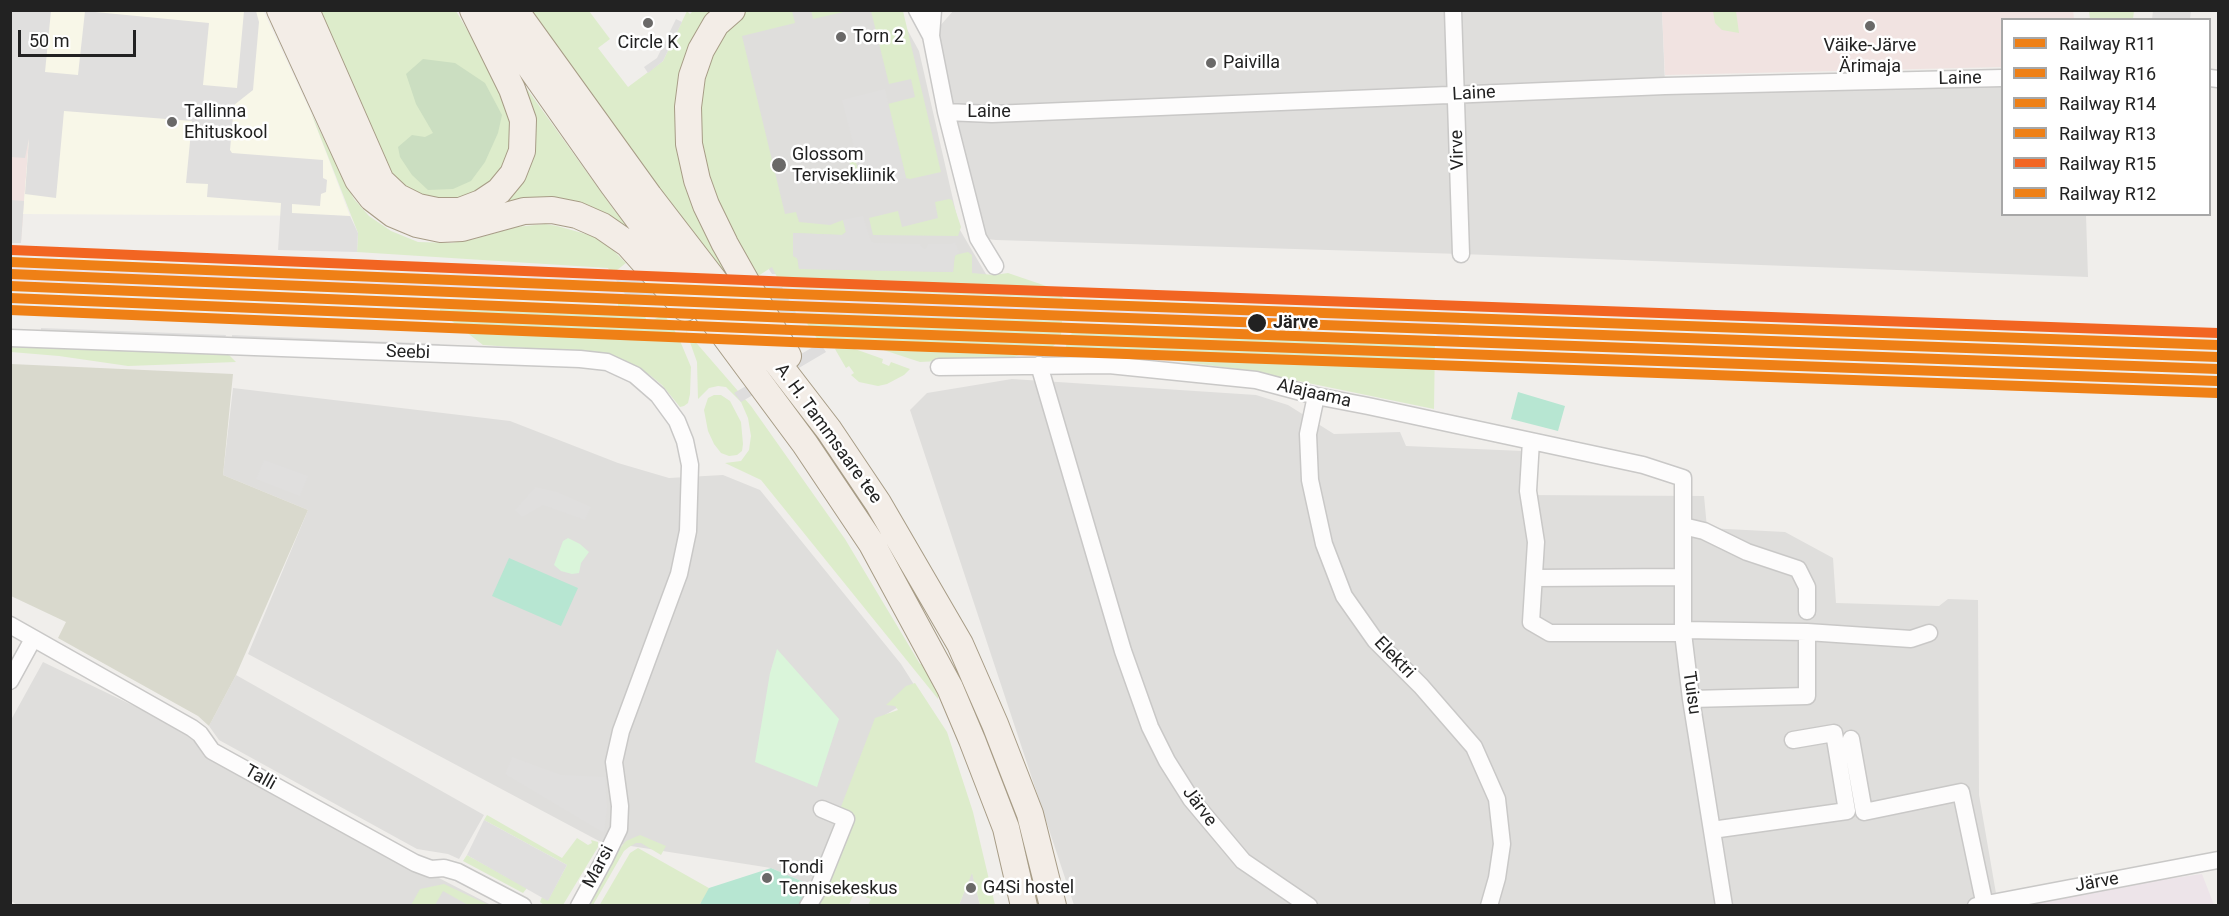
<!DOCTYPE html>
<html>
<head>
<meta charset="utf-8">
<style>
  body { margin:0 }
  #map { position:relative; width:2229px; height:916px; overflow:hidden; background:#f0eeeb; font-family:Roboto,sans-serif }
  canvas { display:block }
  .frame { position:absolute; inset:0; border:12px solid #222; pointer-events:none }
  .legend { position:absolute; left:2001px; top:18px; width:210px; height:198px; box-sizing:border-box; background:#fff; border:2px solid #a7a7a7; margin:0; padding:8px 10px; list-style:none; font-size:18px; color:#222 }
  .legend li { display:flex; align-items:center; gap:12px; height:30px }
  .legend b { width:30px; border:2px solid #a7a7a7 }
  .scale { position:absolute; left:18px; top:30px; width:118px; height:27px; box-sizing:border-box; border:3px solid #222; border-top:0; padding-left:8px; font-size:18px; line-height:21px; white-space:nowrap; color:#222; -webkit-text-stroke:4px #fff; paint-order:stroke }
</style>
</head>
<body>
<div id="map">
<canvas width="2229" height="916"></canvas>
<div class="frame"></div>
<ul class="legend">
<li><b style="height:8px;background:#ef8016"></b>Railway R11</li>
<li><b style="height:8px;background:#ef8016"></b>Railway R16</li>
<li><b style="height:8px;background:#ef8016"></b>Railway R14</li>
<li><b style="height:8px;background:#ef8016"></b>Railway R13</li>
<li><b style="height:8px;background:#f26522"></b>Railway R15</li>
<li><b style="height:8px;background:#ef8016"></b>Railway R12</li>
</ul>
<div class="scale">50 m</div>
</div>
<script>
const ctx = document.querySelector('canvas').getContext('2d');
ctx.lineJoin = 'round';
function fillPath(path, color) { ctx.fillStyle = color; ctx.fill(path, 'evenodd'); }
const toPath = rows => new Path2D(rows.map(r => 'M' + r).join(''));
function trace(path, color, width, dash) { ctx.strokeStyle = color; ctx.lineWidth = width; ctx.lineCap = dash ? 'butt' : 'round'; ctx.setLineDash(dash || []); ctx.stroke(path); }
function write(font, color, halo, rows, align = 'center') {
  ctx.font = font + ' Roboto,sans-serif'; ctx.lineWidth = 5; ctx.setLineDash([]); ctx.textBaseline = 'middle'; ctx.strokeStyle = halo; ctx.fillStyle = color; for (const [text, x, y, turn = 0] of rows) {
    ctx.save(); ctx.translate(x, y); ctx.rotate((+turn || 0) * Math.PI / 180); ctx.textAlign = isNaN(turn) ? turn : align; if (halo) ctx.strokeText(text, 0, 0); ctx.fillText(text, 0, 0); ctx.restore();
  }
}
const residential = toPath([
  [783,10,897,11,919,51,960,230,990,281,772,274,737,221,711,62,750,17],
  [954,10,1662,10,1665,85,2002,78,2002,214,2086,215,2088,277,1461,254,996,240,978,238,931,36],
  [1012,379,1256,395,1288,405,1334,434,1400,432,1406,446,1523,451,1523,495,1704,496,1707,528,1785,532,1833,558,1836,603,1939,606,1948,599,1978,600,1979,795,1998,905,1074,905,910,410,927,393],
  [233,388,510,421,618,463,669,478,723,475,760,490,901,664,920,694,885,715,822,890,771,868,599,841,248,654,308,510,223,475],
  [43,662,188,732,204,756,491,905,19,906,11,901,11,720],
  [236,675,484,815,459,859,448,854,417,849,219,740,209,726],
  [972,871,980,905,959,905]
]);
const commercial = toPath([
  [2073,10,2074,19,2002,20,2002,67,1665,75,1662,11],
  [10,11,39,11,21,243,10,243]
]);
const industrial = toPath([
  [11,258,616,280,1082,300,1460,312,1459,337,1438,337,1435,333,800,313,630,302,11,281],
  [2202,874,2214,905,1998,906,1997,903]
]);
const education = toPath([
  [263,10,311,113,350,216,23,214,39,11]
]);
const construction = toPath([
  [11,364,233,374,223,475,308,510,236,675,209,726,198,716,58,638,66,622,11,596]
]);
const grass = toPath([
  [811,10,848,10,848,11,813,19],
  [319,11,456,11,504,92,515,139,500,177,460,201,414,197,383,167],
  [529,11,589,11,610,39,598,48,628,87,663,61,687,11,690,14,693,11,720,11,679,107,735,278,725,274,662,193],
  [746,11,792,11,795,23,742,36,785,214,796,212,799,222,830,225,843,220,846,232,842,235,793,233,799,269,953,272,955,255,968,252,972,255,972,273,994,275,1008,273,1052,288,1060,292,1063,298,782,287,772,267,755,278,711,199,695,135,705,60,736,17],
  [871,11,903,11,941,172,910,179,906,178,888,104,915,97,911,79,889,84],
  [1713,11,1736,11,1739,33,1722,30,1715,23],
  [2089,11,2134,11,2133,19,2090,19],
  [504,57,614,210,662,266,624,232,482,211,522,174],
  [311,113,354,199,369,216,391,231,418,242,451,243,475,239,516,227,545,224,557,226,593,236,613,250,626,263,612,274,608,268,357,252,358,233],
  [853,156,855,158,860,179,857,184,854,182,853,173,849,161,849,157],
  [949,199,952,200,961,227,958,236,873,235,869,218,898,211,902,227,938,218,935,202],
  [630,302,630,309,643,312,648,323,664,314,678,336,691,367,690,394,688,403,684,406,680,407,662,385,651,376,634,365,617,357,601,353,483,345,440,312,440,309,618,315,618,303],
  [800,313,1062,321,1061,335,1060,340,1051,348,1033,350,1014,357,920,362,850,339,830,339,820,343],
  [1097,329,1289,336,1289,339,1364,342,1364,339,1435,342,1434,409,1245,370,1170,360,1065,352,1068,336,1072,333,1097,333],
  [686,331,751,406,845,539,920,664,922,664,926,671,938,694,938,699,761,480,725,463,741,461,749,450,751,436,748,418,741,402,726,387,718,386,709,388,698,399,697,362],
  [10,345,228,354,236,362,128,366,59,356,11,352],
  [852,348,883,359,882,363,889,366,891,362,910,369,904,375,887,384,878,386,859,382,851,375,854,373,849,366,846,368,835,349],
  [714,395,721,395,730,401,741,422,743,444,742,451,737,455,729,456,721,453,714,444,708,431,704,410,708,398],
  [915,683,947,732,973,812,995,905,980,905,972,873,959,905,868,905,871,899,854,893,849,905,814,906,839,812,875,718,898,710,895,706,886,705,906,686],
  [487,815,562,858,577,838,588,845,592,843,591,840,598,842,598,847,563,905,544,905,540,902,542,897,548,900,567,865,484,820],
  [640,835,666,846,661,855,641,843,636,843,629,847,624,851,593,905,587,906,620,848,626,841],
  [638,848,723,896,701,902,699,906,599,906,630,853],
  [467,855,527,888,523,893,463,861],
  [444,884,480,901,489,905,468,905,443,891,435,905,411,905,420,889]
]);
const forest = toPath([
  [423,59,455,63,485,83,502,115,498,133,485,162,471,181,453,189,428,190,412,175,400,157,398,147,412,135,425,137,433,133,416,104,406,74]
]);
const park = toPath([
  [568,538,580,544,589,552,581,563,579,573,572,574,561,571,554,565,563,541],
  [777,649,839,719,817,787,755,762,770,673]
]);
const pitch = toPath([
  [1518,392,1565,406,1558,431,1511,419],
  [509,558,578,588,561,626,492,596],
  [771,868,822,890,815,905,699,906,709,888]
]);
const parking = toPath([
  [10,11,51,11,45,72,78,75,85,11,209,23,203,85,237,88,244,11,256,11,259,22,253,90,234,105,230,150,232,153,323,160,323,178,327,180,326,192,321,194,320,206,292,204,292,213,350,216,358,233,357,252,278,250,281,203,207,197,208,184,186,183,192,121,64,111,56,198,25,194,29,138,25,158,11,157],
  [2153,11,2191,11,2190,19,2152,19],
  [676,19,682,22,663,61,648,73,644,67,657,58],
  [885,89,906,178,864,187,842,100],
  [11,200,24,201,21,243,11,243],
  [863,216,871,241,875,243,920,244,924,249,927,247,928,244,951,244,955,242,959,252,954,257,953,272,799,269,798,259,793,256,793,233,842,235,846,232,843,220],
  [41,328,226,335,225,339,41,332],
  [232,335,440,344,439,348,232,339],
  [264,460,308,476,300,496,256,479],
  [535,487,557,492,591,507,585,520,543,505,522,517,515,510],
  [512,757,561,775,605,777,607,808,604,833,505,774],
  [484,820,567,865,548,901,467,855]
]);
const pier = toPath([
  [616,280,782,287,796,313,630,302],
  [820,343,826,352,741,402,734,393]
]);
const minor = toPath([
  [917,10,931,36,946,112,978,238,995,266],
  [1453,10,1461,254],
  [931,36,933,10],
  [2210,78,2218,79],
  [946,112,992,114,1665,86,2002,78],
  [10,338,580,359,607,362,635,375,658,395,677,421,685,441,690,465,688,531,679,574,621,731,614,762,620,806,619,829,604,860,579,906],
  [1039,365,1123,651,1150,727,1167,761,1191,799,1243,861,1309,906],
  [939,367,1109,365,1256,380,1316,396,1368,406,1643,465,1683,478,1683,633,1691,699,1724,906],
  [1316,396,1308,434,1310,480,1324,544,1344,596,1375,640,1421,686,1474,747,1497,799,1502,844,1497,878,1489,906],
  [1531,441,1528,491,1536,542,1531,622,1550,633,1683,633],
  [1683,526,1704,531,1747,552,1798,569,1807,587,1807,611],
  [1534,578,1682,577],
  [10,625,192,728,200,734,212,751,415,863,431,869,444,868,458,872,523,906],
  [1683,630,1807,632,1911,639,1929,633],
  [10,681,33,639],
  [1691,699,1807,696,1807,632],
  [1851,739,1864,812,1961,792,1985,906],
  [1712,830,1847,811,1834,733,1793,740],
  [808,906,817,891,846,819,822,809],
  [1976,906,2218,860]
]);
const primary = toPath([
  [280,10,358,180,372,198,393,214,417,224,441,229,462,228,524,211,552,210,577,215,602,226,628,244,685,308],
  [306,10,381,181,398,197,418,207,437,211,460,211,481,203,499,191,513,174,522,151,523,120,512,89,473,10],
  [490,10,613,185,805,444,872,544,950,688,972,740,1006,828,1024,906],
  [515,10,649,196,829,430,878,503,960,644,995,724,1030,814,1053,906],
  [732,10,716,24,701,50,692,76,688,107,689,144,697,180,706,205,725,244,788,356]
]);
const rail1 = toPath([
  [10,274,792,306,2218,357]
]);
const rail2 = toPath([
  [10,286,792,318,2218,369]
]);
const rail3 = toPath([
  [10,262,793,294,2218,345]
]);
const rail4 = toPath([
  [10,298,791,330,2217,381]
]);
const rail5 = toPath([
  [11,250,793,282,2218,333]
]);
const rail6 = toPath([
  [10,310,791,342,2217,393]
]);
const markers = [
  [648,23,6,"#6a6968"],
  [1870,26,6,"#6a6968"],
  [841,37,6,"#6a6968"],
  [1211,63,6,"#6a6968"],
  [172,122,6,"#6a6968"],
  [779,165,8,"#6a6968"],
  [1257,323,10,"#222"],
  [767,878,6,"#6a6968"],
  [971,888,6,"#6a6968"]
];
const poiNames = [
  ["Torn 2",853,37],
  ["Circle K",648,43,"center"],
  ["Väike-Järve",1870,46,"center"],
  ["Ärimaja",1870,67,"center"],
  ["Paivilla",1223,63],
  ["Tallinna",184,112],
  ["Ehituskool",184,133],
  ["Glossom",792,155],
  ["Tervisekliinik",792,176],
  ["Tondi",779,868],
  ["Tennisekeskus",779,889],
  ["G4Si hostel",983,888]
];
const streetNames = [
  ["Laine",1960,79,-1],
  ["Laine",1474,94,-3],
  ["Laine",989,112],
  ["Virve",1458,150,-92],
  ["Seebi",408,353,2],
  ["Alajaama",1314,394,13],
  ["A. H. Tammsaare tee",828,434,54],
  ["Elektri",1394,658,46],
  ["Tuisu",1691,693,82],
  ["Talli",260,778,29],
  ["Järve",1199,807,53],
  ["Marsi",599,867,-62],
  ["Järve",2097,883,-10]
];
const stopNames = [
  ["Järve",1273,323]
];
fillPath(residential, '#dfdedc');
fillPath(commercial, '#f1e3e1');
fillPath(industrial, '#ede4e9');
fillPath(education, '#f8f7e8');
fillPath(construction, '#d9d9cd');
fillPath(grass, '#ddeccb');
fillPath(forest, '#cbdec1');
fillPath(park, '#daf5da');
fillPath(pitch, '#b7e6d2');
fillPath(parking, '#e0dfde');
fillPath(pier, '#dedddd');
trace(minor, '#c9c8c7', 19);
trace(primary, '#a79c86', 28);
trace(minor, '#fdfcfc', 16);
trace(primary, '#f3ede7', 26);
trace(rail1, '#ef8016', 10);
trace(rail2, '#ef8016', 10);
trace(rail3, '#ef8016', 10);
trace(rail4, '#ef8016', 10);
trace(rail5, '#f26522', 10);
trace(rail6, '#ef8016', 10);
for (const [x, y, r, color] of markers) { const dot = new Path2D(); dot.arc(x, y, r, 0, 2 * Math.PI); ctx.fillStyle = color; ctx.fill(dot); trace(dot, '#fff', 2); }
write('18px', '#222', '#fff', poiNames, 'left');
write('18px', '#222', '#fff', streetNames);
write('bold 18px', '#222', '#fff', stopNames, 'left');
</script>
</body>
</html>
